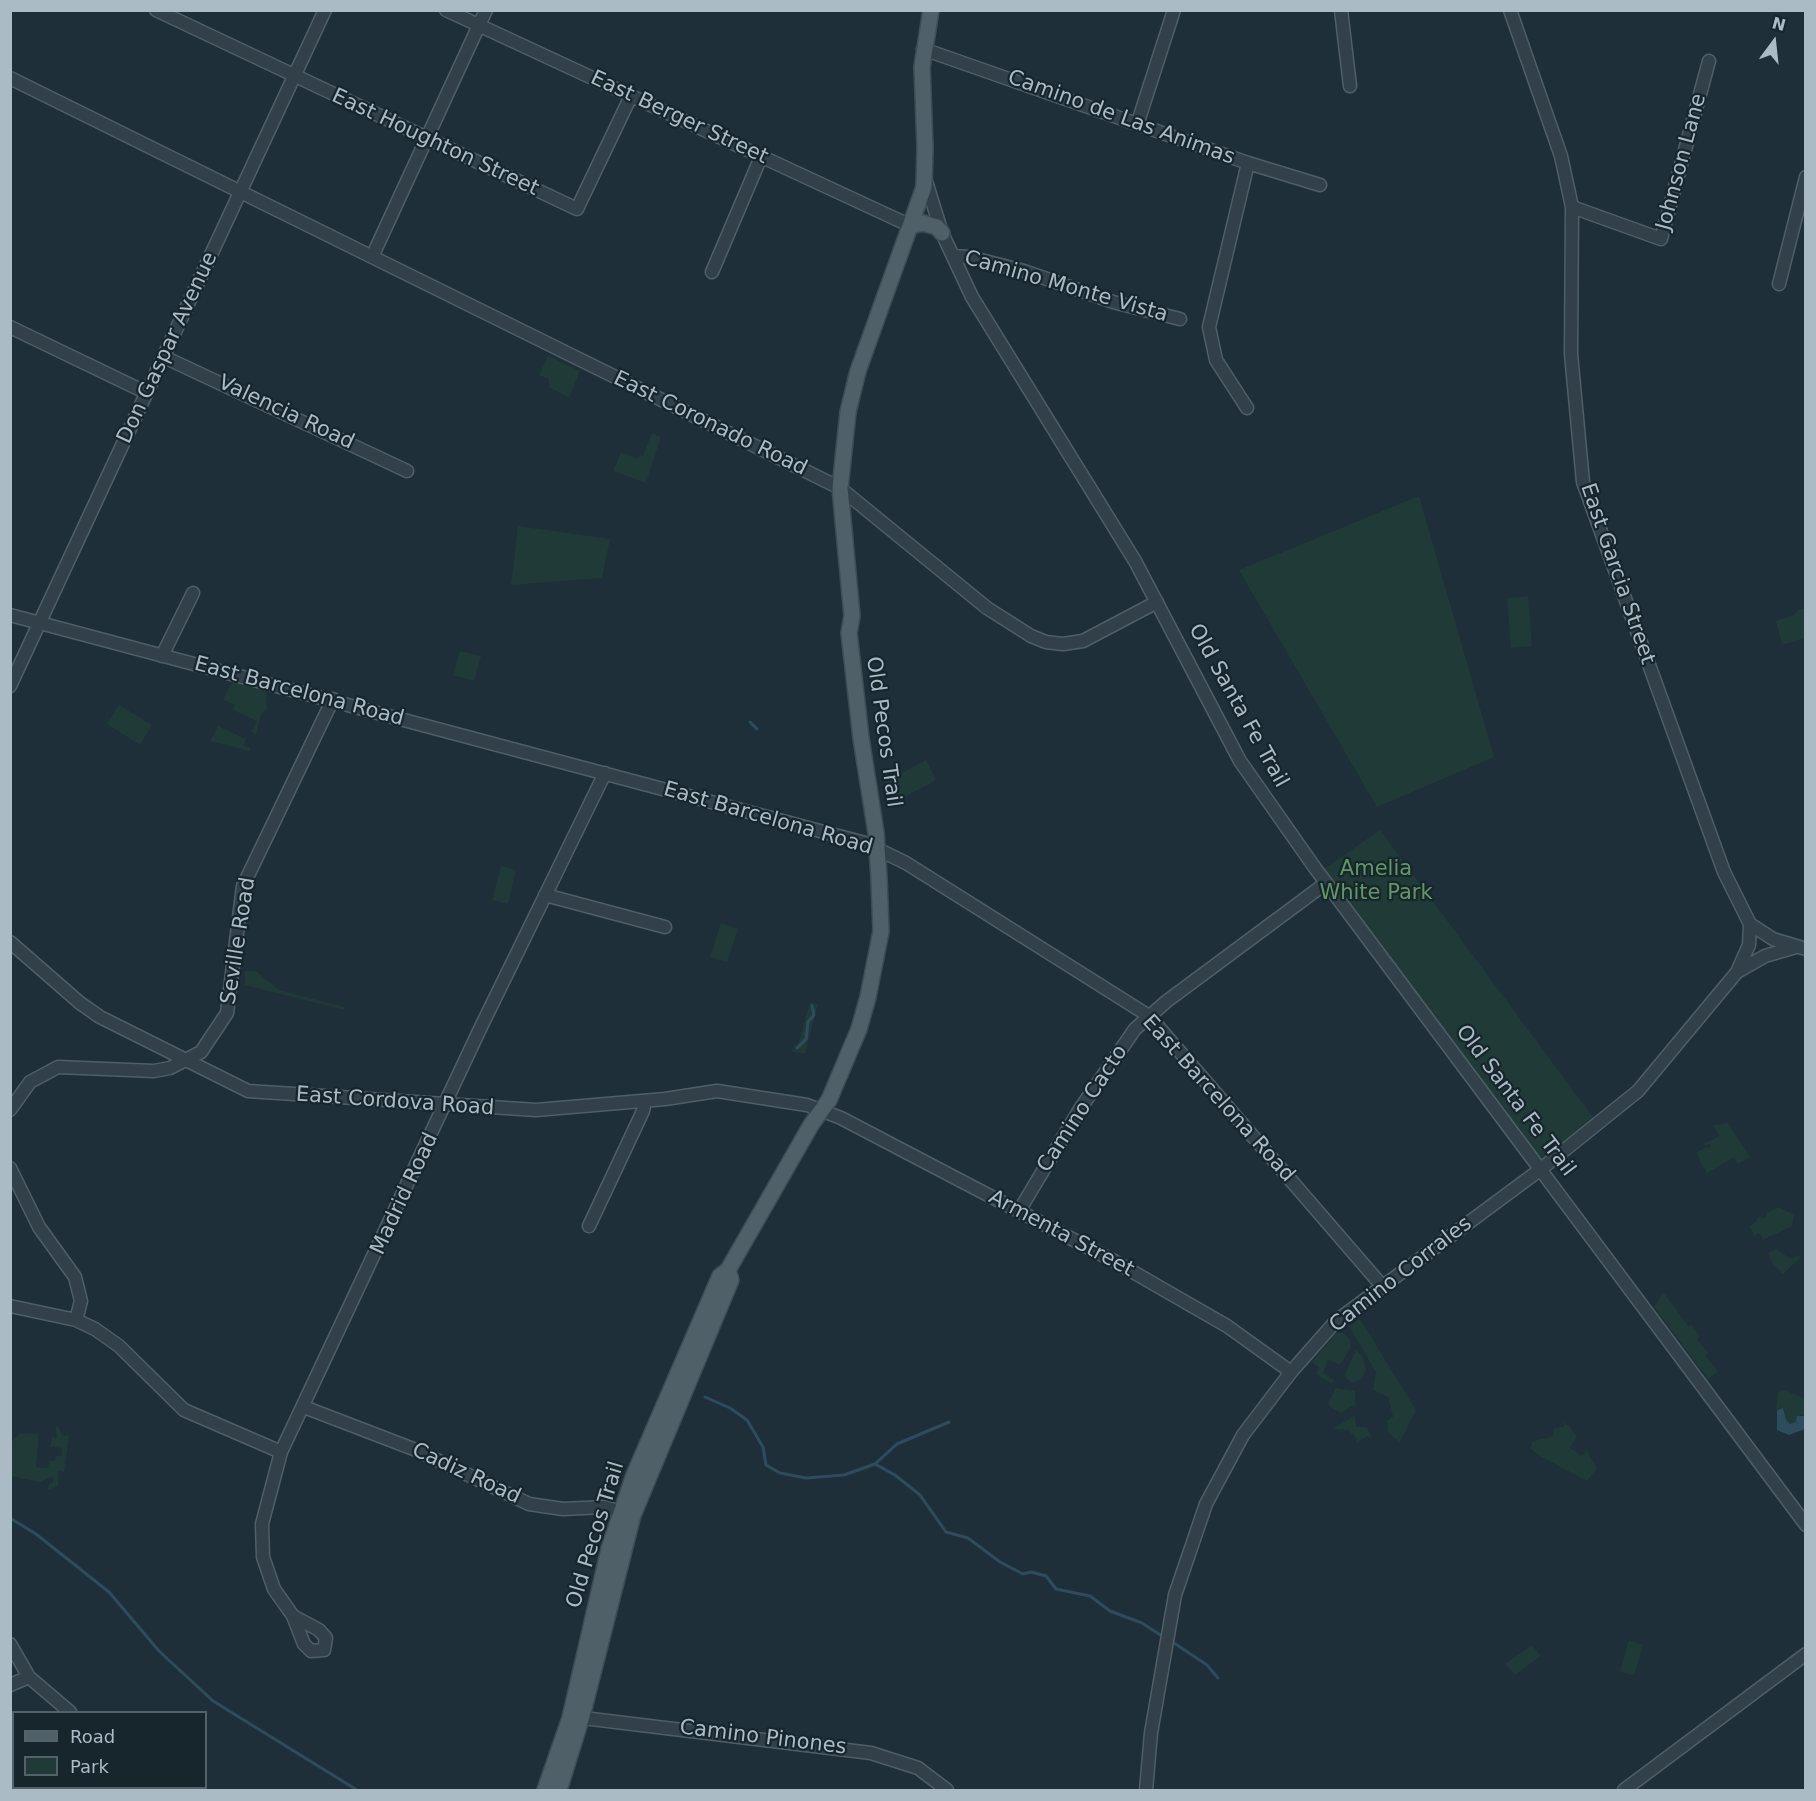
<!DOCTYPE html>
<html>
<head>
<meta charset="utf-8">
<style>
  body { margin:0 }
  #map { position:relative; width:1816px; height:1801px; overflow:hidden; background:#1e2f39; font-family:"DejaVu Sans",sans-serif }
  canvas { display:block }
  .frame { position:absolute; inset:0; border:12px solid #abbbc6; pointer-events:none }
  .legend { position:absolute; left:12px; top:1711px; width:195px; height:78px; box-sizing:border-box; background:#17252d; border:2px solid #52616a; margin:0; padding:8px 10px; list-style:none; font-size:18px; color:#abbbc6 }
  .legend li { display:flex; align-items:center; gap:12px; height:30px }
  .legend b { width:30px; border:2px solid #52616a }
  .north { position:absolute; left:1744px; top:12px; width:60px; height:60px; -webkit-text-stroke:4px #17252d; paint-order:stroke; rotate:15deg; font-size:16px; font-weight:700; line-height:24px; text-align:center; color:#abbbc6 }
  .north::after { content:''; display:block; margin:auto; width:21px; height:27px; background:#abbbc6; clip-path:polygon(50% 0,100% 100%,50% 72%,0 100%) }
</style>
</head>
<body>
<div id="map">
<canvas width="1816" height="1801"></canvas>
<div class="frame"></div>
<ul class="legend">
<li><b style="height:8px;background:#4f6069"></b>Road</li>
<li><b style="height:16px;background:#1f3a37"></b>Park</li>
</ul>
<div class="north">N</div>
</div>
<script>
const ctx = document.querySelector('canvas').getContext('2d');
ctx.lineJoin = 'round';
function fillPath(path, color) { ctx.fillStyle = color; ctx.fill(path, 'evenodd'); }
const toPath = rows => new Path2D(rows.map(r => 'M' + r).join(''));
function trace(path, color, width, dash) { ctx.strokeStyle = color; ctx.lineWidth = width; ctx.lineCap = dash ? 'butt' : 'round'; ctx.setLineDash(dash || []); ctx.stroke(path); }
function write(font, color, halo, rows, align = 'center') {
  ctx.font = font + ' "DejaVu Sans",sans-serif'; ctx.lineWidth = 4.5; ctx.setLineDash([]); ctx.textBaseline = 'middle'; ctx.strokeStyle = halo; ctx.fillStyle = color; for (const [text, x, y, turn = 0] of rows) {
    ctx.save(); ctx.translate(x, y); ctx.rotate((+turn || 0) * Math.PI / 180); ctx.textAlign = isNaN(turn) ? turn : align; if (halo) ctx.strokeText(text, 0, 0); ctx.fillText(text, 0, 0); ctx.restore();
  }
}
const green = toPath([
  [548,356,580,371,569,398,549,387,549,379,539,375],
  [652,433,661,437,646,483,613,471,621,452,638,459,640,455,643,456],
  [1419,496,1494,757,1377,807,1239,570],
  [518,526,610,539,602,578,511,585],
  [1528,596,1532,646,1511,648,1507,598],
  [1799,609,1805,609,1805,638,1782,645,1776,621,1794,615],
  [460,651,481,656,474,681,453,675],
  [232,682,266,691,267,709,261,714,256,734,251,732,257,721,233,710,235,705,223,700],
  [119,705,152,725,140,745,107,724],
  [218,726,246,739,243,745,250,748,249,751,210,741],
  [926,760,936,780,888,806,885,782],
  [1380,830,1595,1120,1548,1157,1538,1157,1324,869],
  [501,866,516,870,508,904,492,900],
  [721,923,738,929,727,962,710,957],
  [245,971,256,971,279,990,345,1007,344,1010,245,985],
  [810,1002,818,1004,805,1054,792,1051,794,1045,798,1046],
  [1728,1123,1750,1157,1738,1164,1734,1157,1707,1173,1696,1153,1706,1147,1711,1148,1710,1144,1705,1146,1704,1144,1719,1136,1713,1125],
  [1779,1207,1794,1215,1792,1226,1763,1240,1759,1233,1754,1236,1750,1226,1757,1221,1756,1219,1760,1216,1763,1219,1767,1216,1766,1213],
  [1776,1249,1791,1259,1797,1255,1801,1257,1783,1274,1772,1263,1768,1253],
  [1663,1292,1688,1326,1691,1324,1700,1336,1697,1339,1708,1353,1706,1356,1718,1372,1708,1379,1654,1307],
  [1360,1319,1416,1410,1400,1442,1388,1433,1387,1421,1393,1417,1388,1397,1373,1390,1376,1372,1349,1326],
  [1336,1333,1344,1333,1350,1341,1350,1349,1340,1365,1328,1360,1323,1373,1334,1380,1332,1384,1316,1374,1319,1367,1312,1362],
  [1356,1350,1363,1357,1366,1370,1361,1380,1352,1383,1344,1376],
  [1336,1388,1355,1391,1355,1404,1341,1413,1330,1407,1328,1403],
  [1785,1390,1805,1399,1805,1416,1801,1414,1796,1422,1790,1424,1786,1420,1783,1408,1776,1409,1778,1392],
  [1355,1415,1356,1427,1367,1427,1372,1439,1367,1436,1356,1444,1357,1439,1348,1430,1333,1429],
  [1564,1421,1577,1436,1570,1448,1582,1456,1586,1450,1597,1468,1587,1481,1538,1455,1530,1448,1533,1441,1554,1436,1553,1429,1565,1426],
  [58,1426,62,1435,69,1436,64,1472,58,1471,58,1486,48,1490,49,1484,53,1482,54,1478,52,1477,39,1482,11,1476,11,1442,20,1433,39,1434,36,1467,48,1468,49,1461,55,1461,56,1456,62,1456,62,1448,50,1447,53,1434,55,1438,57,1437,55,1429],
  [1629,1640,1643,1645,1634,1676,1620,1671],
  [1532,1645,1541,1656,1515,1675,1505,1664]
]);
const water = toPath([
  [1783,1408,1786,1420,1790,1424,1796,1422,1797,1416,1805,1416,1805,1429,1789,1435,1777,1430,1777,1410]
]);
const stream = toPath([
  [750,722,757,729],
  [797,1048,806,1039,808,1022,814,1015,812,1006],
  [705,1397,730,1408,747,1420,763,1447,766,1465,780,1473,806,1478,844,1475,875,1464,897,1444,949,1422],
  [875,1464,895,1475,920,1495,946,1532,968,1538,1000,1562,1023,1574,1031,1572,1046,1576,1056,1589,1090,1596,1110,1611,1142,1623,1165,1638],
  [10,1518,36,1534,109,1592,159,1651,213,1701,357,1790],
  [1171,1641,1207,1665,1218,1678]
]);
const minor = toPath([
  [156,10,577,209,631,96],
  [446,10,911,226],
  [1341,10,1350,86],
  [1510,10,1561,156,1572,207,1571,354,1583,482,1724,872,1750,924,1773,939,1806,949],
  [923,49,1248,163,1320,185],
  [10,78,840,488,987,608,1031,636,1046,642,1063,644,1083,641,1157,602],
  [1138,122,1174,10],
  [925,178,942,233,972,297,1135,561,1240,761,1315,868,1806,1525],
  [1572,207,1661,239,1709,61],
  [953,256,969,257,1024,271,1113,302,1180,319],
  [372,257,486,10],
  [712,272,761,157],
  [1779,284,1806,177],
  [10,327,147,393],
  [164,357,407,471],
  [1247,408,1216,360,1209,327,1248,163],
  [10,615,865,843,906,863,1149,1016,1383,1287],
  [162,656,193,593],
  [10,686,325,10],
  [545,895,665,927],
  [10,942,80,1003,100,1017,248,1091,536,1110,665,1099,717,1091,807,1105,841,1118,1114,1261,1227,1326,1291,1372],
  [1737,972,1765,956,1796,947],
  [10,1110,30,1082,58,1067,154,1071,170,1068,201,1052,227,1013,243,886,333,699],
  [10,1168,39,1227,75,1277,81,1301,76,1320],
  [1019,1211,1080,1109,1135,1029,1167,1001,1326,883],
  [589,1226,643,1111,645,1101],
  [10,1306,76,1320,95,1329,119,1346,184,1410,281,1452],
  [304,1407,416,1450,529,1504,563,1509,604,1507,629,1514],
  [293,1616,304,1644,311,1651,324,1650,326,1638,319,1630,293,1616,274,1589,263,1557,262,1524,281,1452,479,1031,605,773],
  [10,1644,29,1677,70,1712],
  [10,1685,29,1677],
  [575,1717,871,1753,918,1768,947,1790],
  [157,1788,160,1790],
  [1146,1790,1151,1733,1175,1595,1206,1504,1243,1435,1291,1372,1336,1321,1541,1169,1638,1091,1737,972,1749,945,1750,924],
  [1624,1790,1806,1654]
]);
const major = toPath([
  [911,226,923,223,937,227,942,233],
  [545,1790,570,1718,609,1549,634,1475,720,1276,728,1270,811,1125,829,1100,859,1029,868,997,881,931,879,878,876,833,861,738,849,633,852,616,840,488,848,412,858,371,924,187,925,147,922,67,931,10],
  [559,1790,582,1716,633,1515,731,1280,728,1270]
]);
const streetNames = [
  ["East Berger Street",679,118,25],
  ["Camino de Las Animas",1121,118,20],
  ["East Houghton Street",435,143,25],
  ["Johnson Lane",1682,162,-75],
  ["Camino Monte Vista",1066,287,16],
  ["Don Gaspar Avenue",168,348,-65],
  ["Valencia Road",286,413,25],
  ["East Coronado Road",710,424,26],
  ["East Garcia Street",1617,574,71],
  ["East Barcelona Road",299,692,15],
  ["Old Santa Fe Trail",1238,706,61],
  ["Old Pecos Trail",883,732,82],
  ["East Barcelona Road",768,819,16],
  ["Seville Road",239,941,-81],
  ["East Barcelona Road",1218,1099,48],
  ["Old Santa Fe Trail",1515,1101,53],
  ["East Cordova Road",395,1102,4],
  ["Camino Cacto",1083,1109,-57],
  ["Madrid Road",405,1194,-65],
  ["Armenta Street",1061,1234,28],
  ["Camino Corrales",1401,1275,-38],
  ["Cadiz Road",466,1474,25],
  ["Old Pecos Trail",596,1535,-73],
  ["Camino Pinones",763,1738,7]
];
const parkNames = [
  ["Amelia",1376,870],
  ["White Park",1376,894]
];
fillPath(green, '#1f3a37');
fillPath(water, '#2d4d5f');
trace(stream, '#2d4d5f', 3);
trace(minor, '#4f5e67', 15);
trace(major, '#3e4c55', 18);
trace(minor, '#314049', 12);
trace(major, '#4f6069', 15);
write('21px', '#abbbc6', '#17252d', streetNames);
write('21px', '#619862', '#17252d', parkNames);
</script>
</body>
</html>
